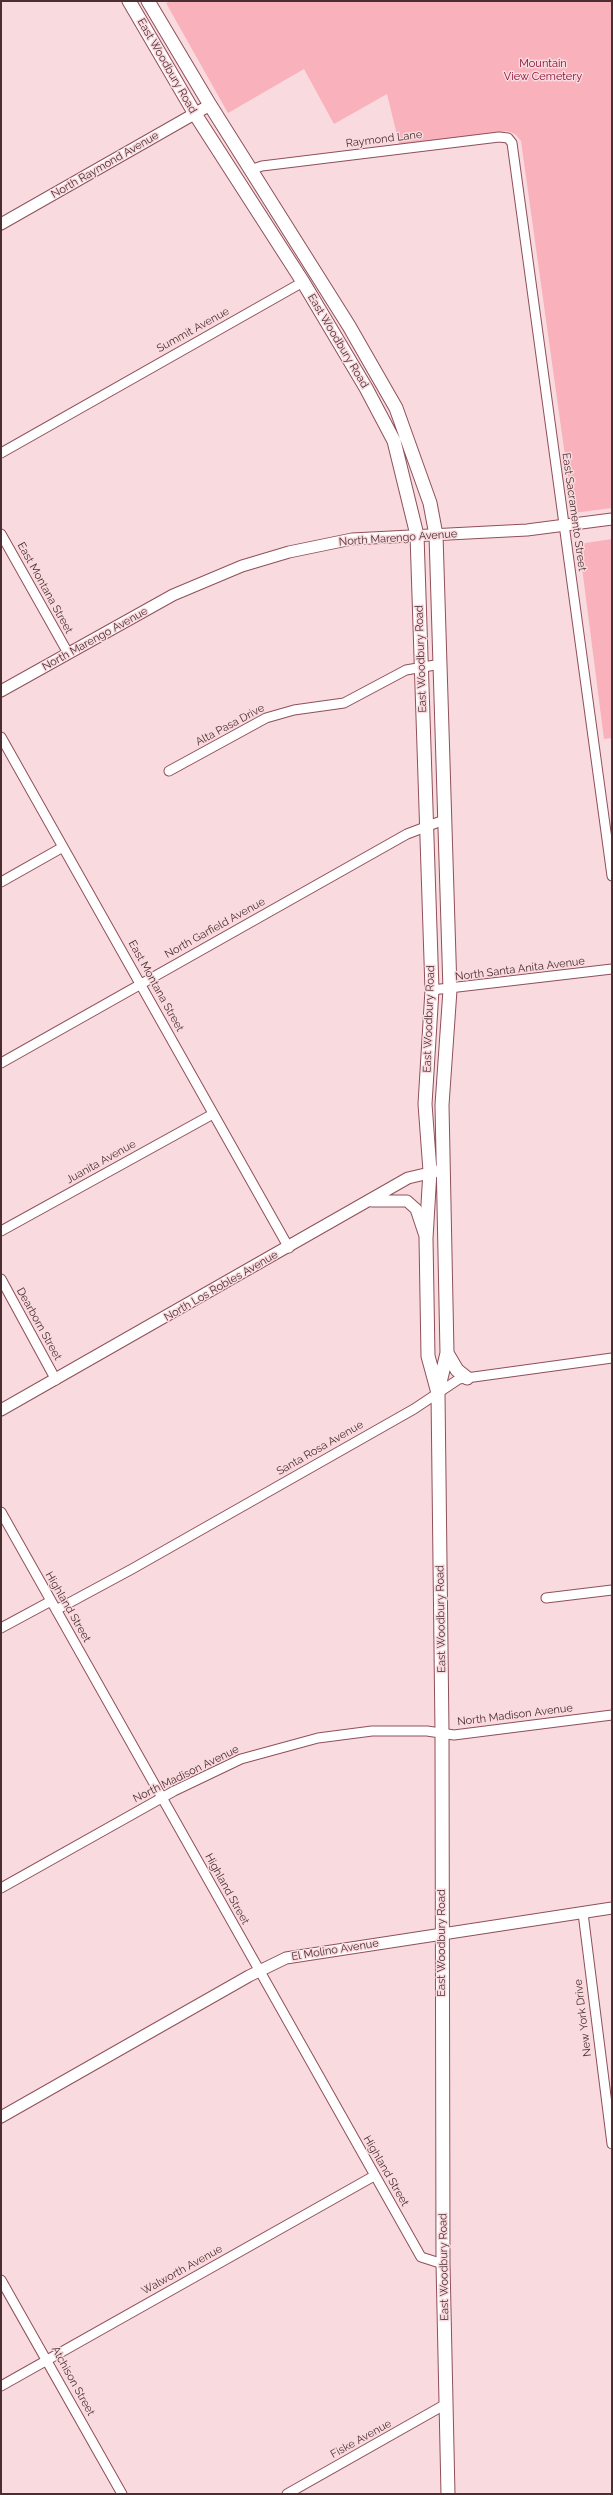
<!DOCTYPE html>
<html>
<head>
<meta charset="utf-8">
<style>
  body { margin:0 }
  #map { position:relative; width:613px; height:2495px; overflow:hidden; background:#f9dade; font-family:Raleway,sans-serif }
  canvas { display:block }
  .frame { position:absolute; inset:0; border:2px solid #4b2e32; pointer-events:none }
</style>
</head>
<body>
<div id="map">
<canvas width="613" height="2495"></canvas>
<div class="frame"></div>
</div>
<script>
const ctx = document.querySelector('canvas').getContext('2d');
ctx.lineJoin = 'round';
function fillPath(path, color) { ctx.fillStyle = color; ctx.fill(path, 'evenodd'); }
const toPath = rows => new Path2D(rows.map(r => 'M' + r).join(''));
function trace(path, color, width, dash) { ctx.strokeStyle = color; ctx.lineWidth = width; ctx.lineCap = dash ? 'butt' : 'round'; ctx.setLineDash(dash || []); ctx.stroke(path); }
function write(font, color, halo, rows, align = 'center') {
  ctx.font = font + ' Raleway,sans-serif'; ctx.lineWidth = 3; ctx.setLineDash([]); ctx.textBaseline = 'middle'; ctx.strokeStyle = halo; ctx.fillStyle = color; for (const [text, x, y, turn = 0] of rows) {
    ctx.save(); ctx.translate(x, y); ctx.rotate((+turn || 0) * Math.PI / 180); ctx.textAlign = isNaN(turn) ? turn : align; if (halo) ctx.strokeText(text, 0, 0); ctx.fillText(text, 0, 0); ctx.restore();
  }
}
const green = toPath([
  [171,1,612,1,612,508,573,513,521,141,515,134,507,131,400,147,387,94,334,124,304,69,228,113,166,3],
  [612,539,612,738,604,739,579,544]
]);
const minor = toPath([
  [250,170,262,166,499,137,508,138,512,143,612,876],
  [1,453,303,282],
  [1,534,68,653],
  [1,737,289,1248],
  [169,771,266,718,294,710,344,703,406,670,441,664],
  [1,882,63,847],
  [432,990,612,969],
  [1,1063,407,834,444,820],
  [1,1231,213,1114],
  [1,1279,56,1380],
  [1,1512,421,2257,443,2264],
  [546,1598,612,1590],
  [56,1610,132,1569,414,1409,459,1379,612,1358],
  [1,1628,51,1601],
  [1,1888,174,1791,241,1759,318,1738,372,1731,427,1731,454,1735,612,1715],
  [583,1913,612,2144],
  [1,2280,122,2494],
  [1,2386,374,2176],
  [287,2494,446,2404]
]);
const tertiary = toPath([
  [1,224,210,105],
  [1,691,173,595,242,566,289,552,352,539,527,530,612,519],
  [372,1201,407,1201,416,1209,424,1233],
  [1,1410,408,1178,438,1171],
  [1,2117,249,1976,286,1958,612,1908]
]);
const secondary = toPath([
  [129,1,195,114,303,282,366,388,394,441,417,535,432,990,425,1104,430,1171,426,1238,428,1356,438,1393,442,1733,443,2264,448,2494],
  [148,1,210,105,349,326,396,408,430,503,436,535,450,990,442,1105,447,1353,438,1391],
  [447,1353,457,1370,467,1378]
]);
const parkNames = [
  ["Mountain",543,64],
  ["View Cemetery",543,77]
];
const streetNames = [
  ["East Woodbury Road",167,66,60],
  ["Raymond Lane",384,139,-7],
  ["North Raymond Avenue",105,165,-30],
  ["Summit Avenue",193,330,-29],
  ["East Woodbury Road",338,341,59],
  ["East Sacramento Street",574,512,82],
  ["North Marengo Avenue",398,538,-4],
  ["East Montana Street",45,588,61],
  ["North Marengo Avenue",95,639,-29],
  ["East Woodbury Road",421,659,-92],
  ["Alta Pasa Drive",230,725,-28],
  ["North Garfield Avenue",215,928,-29],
  ["North Santa Anita Avenue",520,969,-7],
  ["East Montana Street",156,986,61],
  ["East Woodbury Road",429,1019,-88],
  ["Juanita Avenue",101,1162,-29],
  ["North Los Robles Avenue",221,1286,-30],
  ["Dearborn Street",39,1324,61],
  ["Santa Rosa Avenue",320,1448,-30],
  ["Highland Street",68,1607,60],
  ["East Woodbury Road",441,1619,-91],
  ["North Madison Avenue",515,1715,-7],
  ["North Madison Avenue",186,1774,-26],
  ["Highland Street",227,1889,61],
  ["East Woodbury Road",442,1943,-90],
  ["El Molino Avenue",335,1950,-9],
  ["New York Drive",583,2018,-97],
  ["Highland Street",386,2171,60],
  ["East Woodbury Road",444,2267,-91],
  ["Walworth Avenue",182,2270,-29],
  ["Atchison Street",73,2381,61],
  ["Fiske Avenue",361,2439,-29]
];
fillPath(green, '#f9b1bb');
trace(minor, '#8f505a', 11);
trace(tertiary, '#8f505a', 13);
trace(secondary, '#8f505a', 15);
trace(minor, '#fff', 9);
trace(tertiary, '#fff', 11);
trace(secondary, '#fff', 13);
write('11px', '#890d36', '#f9dade', parkNames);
write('11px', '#4b2e32', '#f9dade', streetNames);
</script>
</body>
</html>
